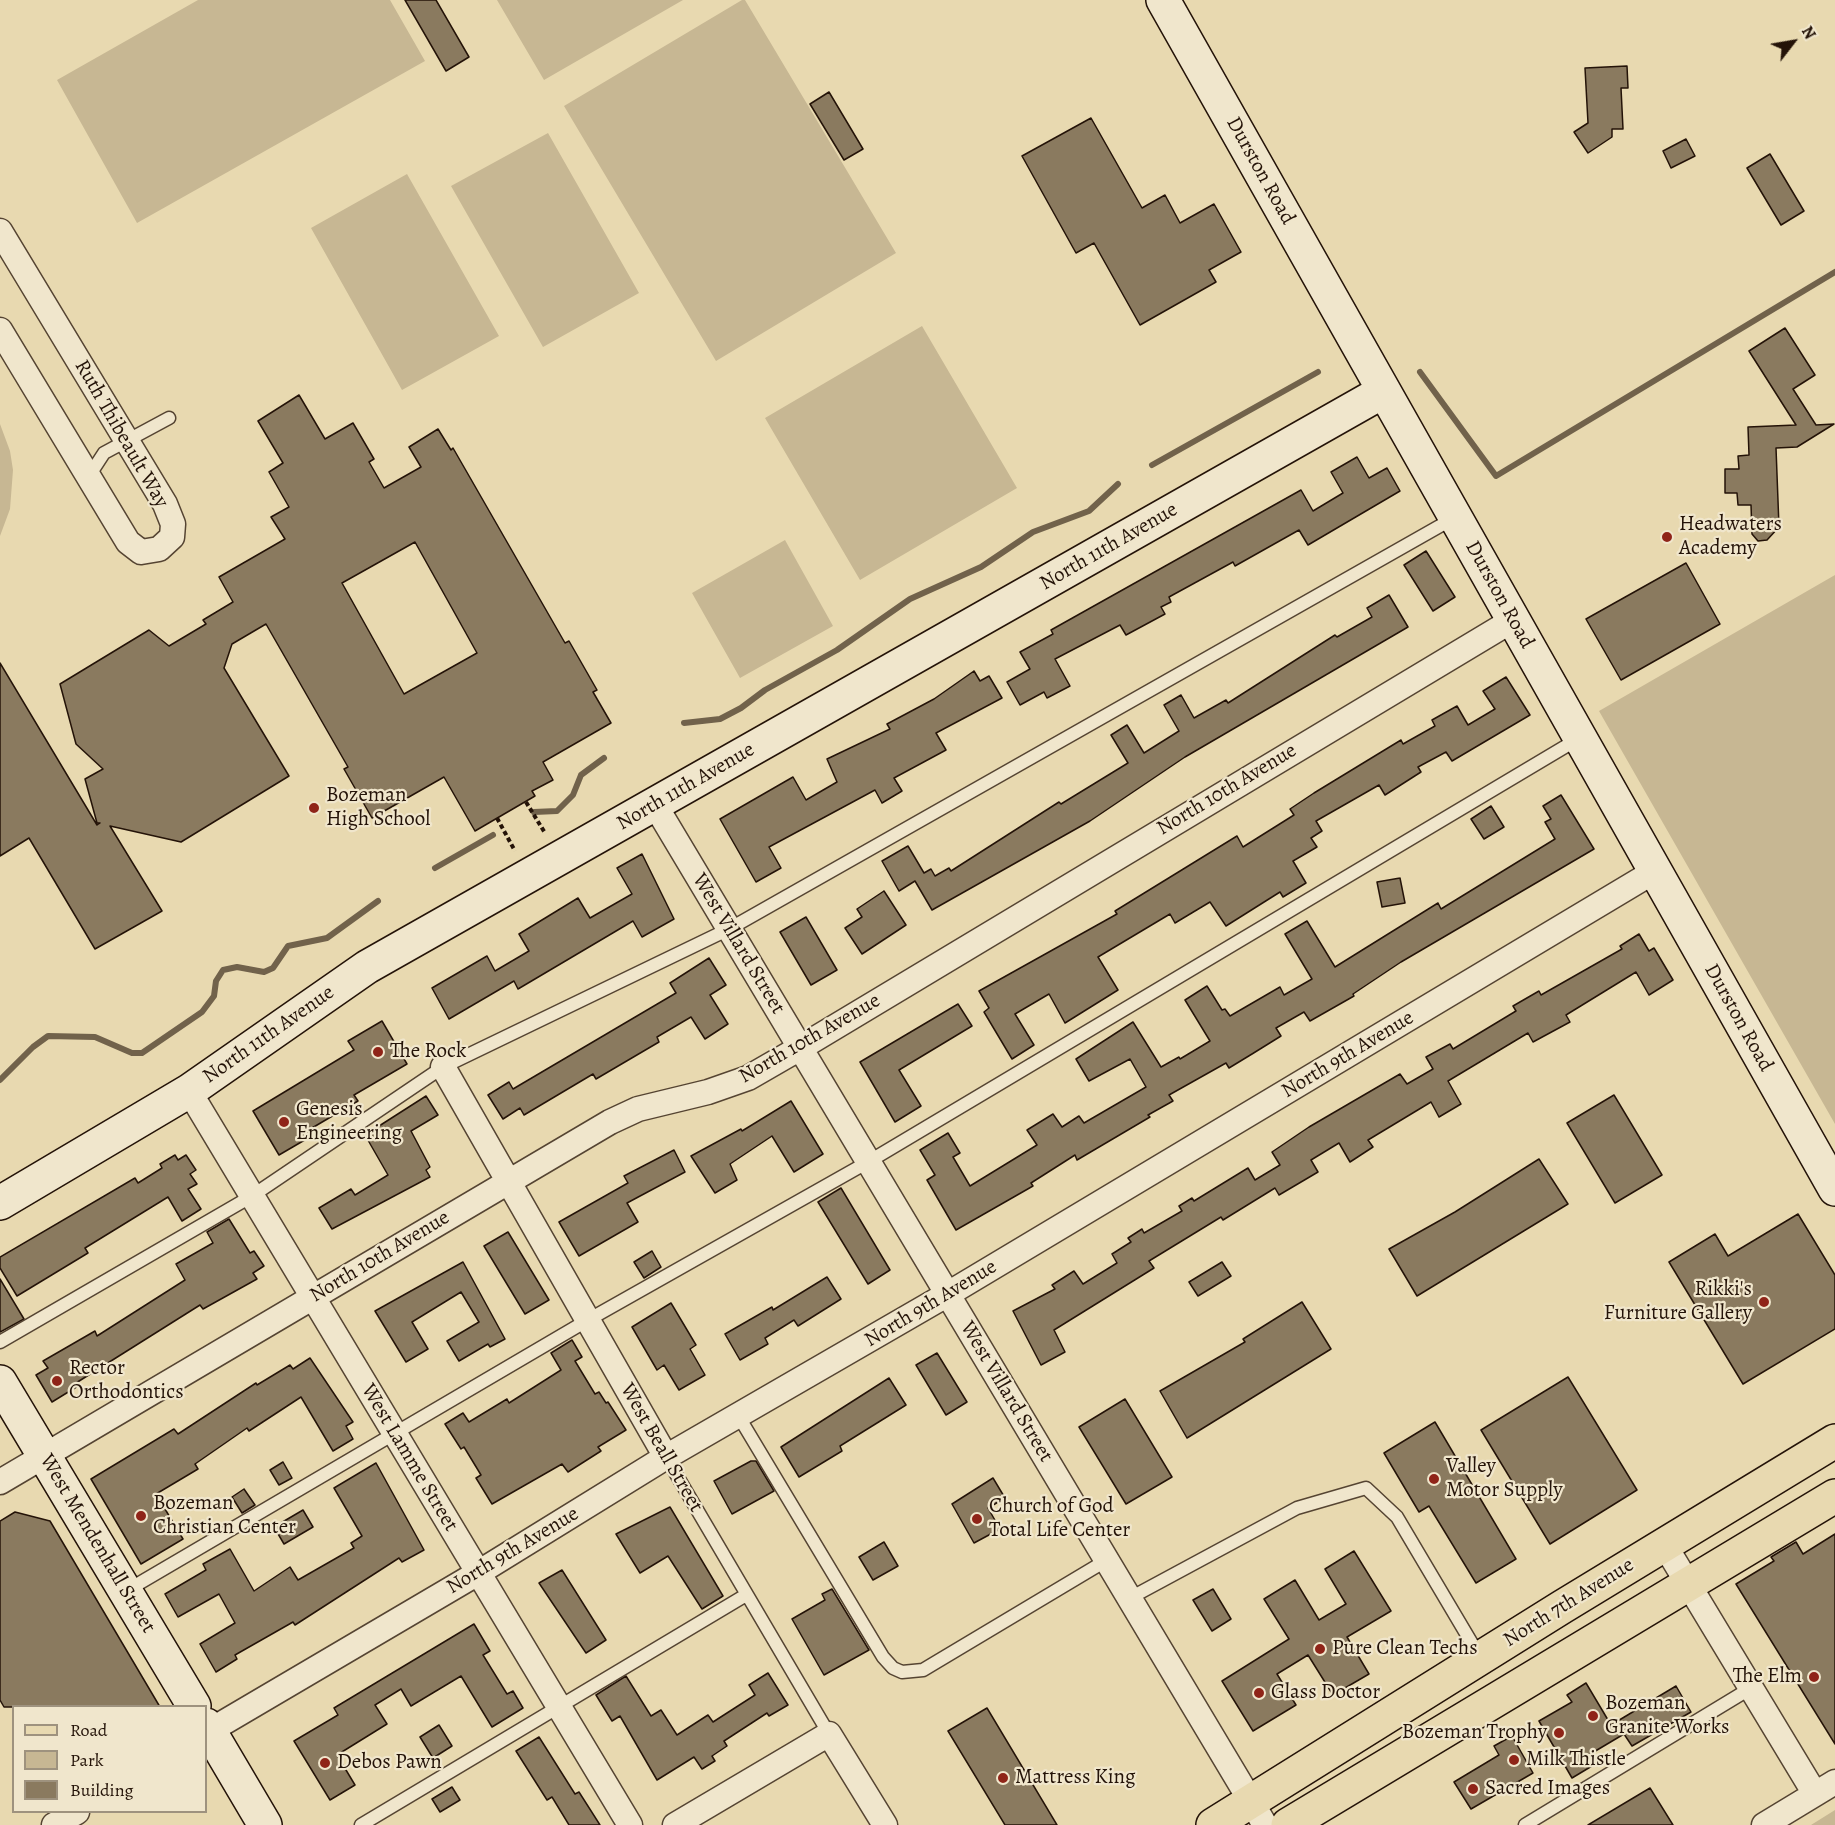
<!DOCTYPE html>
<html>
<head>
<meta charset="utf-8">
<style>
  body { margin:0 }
  #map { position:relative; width:1835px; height:1825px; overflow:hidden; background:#e8d9b0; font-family:Alegreya,serif }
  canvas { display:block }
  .legend { position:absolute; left:12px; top:1705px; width:195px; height:108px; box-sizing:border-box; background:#f0e6cc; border:2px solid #9e927e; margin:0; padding:8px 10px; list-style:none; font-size:18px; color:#241308 }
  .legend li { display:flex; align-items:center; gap:12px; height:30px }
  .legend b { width:30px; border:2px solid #9e927e }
  .north { position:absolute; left:1763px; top:12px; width:60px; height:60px; -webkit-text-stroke:4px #f0e6cc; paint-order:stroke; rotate:59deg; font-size:16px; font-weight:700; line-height:24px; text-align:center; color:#241308 }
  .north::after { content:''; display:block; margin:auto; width:21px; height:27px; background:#241308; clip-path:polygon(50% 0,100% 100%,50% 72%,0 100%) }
</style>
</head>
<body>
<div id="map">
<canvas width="1835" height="1825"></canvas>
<ul class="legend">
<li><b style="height:8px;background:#e8d9b0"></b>Road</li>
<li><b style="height:16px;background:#c7b793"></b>Park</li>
<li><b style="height:16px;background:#8a7a5f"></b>Building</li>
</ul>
<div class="north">N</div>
</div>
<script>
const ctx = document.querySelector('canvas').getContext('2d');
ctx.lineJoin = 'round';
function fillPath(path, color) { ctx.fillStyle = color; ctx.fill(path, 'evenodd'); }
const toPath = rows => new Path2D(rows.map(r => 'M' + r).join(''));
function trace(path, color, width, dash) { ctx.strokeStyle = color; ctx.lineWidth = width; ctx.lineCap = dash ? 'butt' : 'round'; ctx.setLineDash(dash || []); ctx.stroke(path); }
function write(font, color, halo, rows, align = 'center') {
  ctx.font = font + ' Alegreya,serif'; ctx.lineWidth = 4.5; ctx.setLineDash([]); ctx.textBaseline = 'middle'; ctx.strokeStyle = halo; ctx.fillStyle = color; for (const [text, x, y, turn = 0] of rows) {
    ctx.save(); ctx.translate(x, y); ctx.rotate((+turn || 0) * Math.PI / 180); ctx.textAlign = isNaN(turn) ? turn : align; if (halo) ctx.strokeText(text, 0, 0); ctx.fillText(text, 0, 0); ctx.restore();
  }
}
const green = toPath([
  [198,0,390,0,425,61,137,223,57,80],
  [497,0,683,0,544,80],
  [742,0,745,0,896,253,716,361,564,106],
  [548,133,639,293,543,347,451,186],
  [407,174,499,336,402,390,311,228],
  [922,326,1017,488,860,580,765,418],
  [0,424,10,451,13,470,10,509,0,536],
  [785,540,833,626,740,678,692,593],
  [1835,575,1835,1124,1599,711],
  [1835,1810,1835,1825,1811,1825]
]);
const stream = toPath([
  [1420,372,1496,476,1835,272],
  [1152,465,1318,372],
  [684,723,720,719,741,708,765,690,837,650,910,599,981,567,1033,532,1089,511,1118,484],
  [534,812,557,811,573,795,581,775,604,758],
  [435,868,493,835],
  [0,1080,33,1047,48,1036,95,1037,132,1053,142,1053,202,1012,214,996,216,981,223,970,237,967,264,972,273,968,288,946,327,938,378,901]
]);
const building = toPath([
  [405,0,436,0,469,57,446,71,405,0],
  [1627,66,1628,88,1621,88,1623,129,1612,129,1612,137,1588,153,1574,132,1588,123,1585,68,1627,66],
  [829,92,863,149,844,160,810,104,829,92],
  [1091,118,1142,208,1165,195,1180,223,1214,204,1241,252,1209,270,1216,282,1140,325,1094,243,1076,253,1022,156,1091,118],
  [1686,139,1695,156,1671,168,1663,151,1686,139],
  [1770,154,1804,211,1781,225,1747,168,1770,154],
  [1785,328,1815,375,1793,389,1816,425,1834,424,1797,447,1776,448,1779,527,1767,540,1758,541,1752,534,1751,505,1738,505,1737,493,1725,493,1725,469,1739,469,1738,456,1749,455,1748,427,1796,425,1749,351,1785,328],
  [299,395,325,439,353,423,374,459,369,462,384,488,421,467,409,447,438,429,451,450,453,448,565,643,569,641,597,690,593,692,611,723,543,762,553,780,532,791,535,796,475,831,444,777,372,818,344,769,348,767,266,624,232,644,224,668,289,776,181,842,110,826,162,911,95,949,29,838,0,856,0,663,97,825,100,823,97,823,85,779,103,769,76,744,60,684,149,630,169,646,206,624,203,620,233,602,219,577,285,539,271,517,289,507,269,472,283,463,258,421,299,395],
  [415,542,477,653,404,694,342,583,415,542],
  [1357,457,1369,478,1387,468,1400,491,1308,545,1299,530,1235,566,1233,562,1169,597,1171,602,1161,607,1165,614,1126,635,1120,625,1055,659,1070,686,1047,698,1044,692,1020,705,1007,682,1030,669,1020,652,1053,634,1051,630,1301,490,1313,511,1343,493,1331,472,1357,457],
  [1426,551,1455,597,1433,611,1404,565,1426,551],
  [1686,563,1720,624,1621,680,1586,619,1686,563],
  [1389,595,1408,627,1185,757,1090,821,932,910,915,881,899,891,882,861,908,846,924,873,931,869,935,876,949,868,951,871,1059,802,1061,804,1128,763,1111,735,1127,725,1144,753,1179,731,1164,705,1181,695,1194,718,1226,700,1228,703,1335,635,1337,637,1372,617,1367,608,1389,595],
  [974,671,980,681,989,676,1002,698,936,733,946,750,894,778,902,791,882,803,875,790,769,847,781,868,756,882,720,819,793,777,806,800,837,782,827,759,890,729,887,724,934,699,974,671],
  [1506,677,1530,715,1452,761,1446,752,1418,767,1421,772,1385,795,1379,785,1316,821,1322,831,1311,838,1317,847,1293,861,1306,883,1283,897,1280,892,1226,926,1210,902,1175,923,1170,914,1098,957,1118,990,1065,1023,1049,994,1015,1014,1034,1045,1012,1059,984,1012,989,1008,979,991,1117,914,1115,911,1237,836,1243,847,1294,815,1290,809,1314,793,1401,740,1403,744,1435,726,1432,720,1457,706,1468,725,1495,709,1483,691,1506,677],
  [1561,795,1594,849,1401,962,1353,994,1354,996,1310,1021,1304,1012,1276,1028,1281,1036,1252,1054,1229,1068,1226,1063,1169,1095,1173,1101,1148,1115,1150,1117,1077,1160,1075,1155,1031,1183,1033,1186,956,1230,927,1180,935,1175,920,1150,948,1133,960,1153,953,1157,970,1186,1037,1145,1027,1130,1053,1114,1062,1127,1079,1116,1084,1123,1146,1087,1130,1059,1089,1081,1076,1059,1133,1022,1161,1067,1179,1057,1180,1059,1210,1041,1185,1000,1207,986,1222,1010,1225,1009,1230,1016,1280,987,1284,995,1312,979,1285,934,1307,921,1335,967,1438,903,1441,909,1555,839,1545,822,1551,819,1543,806,1561,795],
  [1491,806,1504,827,1484,839,1471,819,1491,806],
  [642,854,674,919,642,937,633,921,518,989,514,981,449,1019,432,988,487,956,495,971,529,951,519,934,578,898,590,918,632,894,617,868,642,854],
  [1400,878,1405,903,1382,907,1377,882,1400,878],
  [884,891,906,925,862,954,845,928,862,917,857,909,884,891],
  [806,917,837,970,811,985,780,932,806,917],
  [1639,934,1649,951,1654,948,1673,980,1649,995,1636,972,1566,1015,1570,1022,1533,1042,1528,1033,1448,1081,1461,1104,1439,1117,1431,1102,1368,1140,1373,1147,1350,1162,1339,1143,1311,1160,1318,1172,1279,1195,1275,1188,1223,1220,1221,1217,1149,1261,1154,1268,1054,1330,1065,1352,1041,1365,1013,1311,1055,1289,1052,1285,1074,1271,1083,1284,1117,1263,1112,1254,1131,1242,1128,1238,1142,1229,1144,1233,1182,1211,1179,1206,1192,1198,1194,1201,1248,1168,1255,1180,1280,1165,1272,1152,1309,1127,1400,1074,1407,1084,1433,1069,1426,1057,1450,1044,1453,1049,1516,1011,1513,1006,1539,991,1541,995,1622,949,1620,946,1639,934],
  [709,958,726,985,710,995,728,1024,705,1039,691,1017,657,1037,659,1042,596,1079,593,1074,524,1115,520,1108,503,1119,488,1095,509,1082,513,1089,676,993,670,983,709,958],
  [958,1004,972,1026,899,1070,921,1106,895,1122,860,1062,958,1004],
  [382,1021,407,1064,354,1095,358,1101,312,1128,315,1134,279,1155,253,1111,354,1050,348,1041,382,1021],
  [1614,1095,1662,1175,1615,1203,1567,1123,1614,1095],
  [426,1096,438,1115,411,1131,430,1167,426,1170,430,1177,332,1229,319,1208,351,1189,355,1195,388,1175,365,1135,426,1096],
  [791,1101,823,1154,794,1172,772,1136,730,1164,737,1180,715,1193,691,1156,741,1129,742,1131,791,1101],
  [674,1150,685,1172,627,1203,638,1222,579,1256,559,1222,628,1183,624,1176,674,1150],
  [175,1155,178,1160,186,1155,196,1170,190,1174,197,1184,188,1189,201,1209,182,1221,168,1197,85,1248,88,1253,17,1296,0,1268,0,1257,135,1178,138,1183,162,1168,160,1164,175,1155],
  [1539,1159,1568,1204,1417,1296,1389,1249,1455,1212,1539,1159],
  [841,1188,890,1270,868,1284,818,1202,841,1188],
  [1798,1214,1835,1275,1835,1329,1743,1384,1669,1262,1715,1234,1728,1256,1798,1214],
  [229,1219,250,1253,254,1251,264,1266,253,1273,257,1279,203,1309,200,1305,76,1383,78,1386,52,1402,36,1375,48,1368,43,1361,95,1331,97,1336,185,1280,176,1264,213,1243,207,1232,229,1219],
  [508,1232,549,1300,525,1314,484,1246,508,1232],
  [652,1251,661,1267,644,1278,634,1262,652,1251],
  [463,1262,505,1339,490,1347,488,1344,459,1361,447,1341,479,1322,461,1292,412,1322,428,1349,406,1362,375,1311,463,1262],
  [1222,1262,1231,1276,1198,1296,1189,1282,1222,1262],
  [827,1277,841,1299,798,1326,794,1320,765,1338,768,1344,740,1360,725,1334,772,1307,773,1310,827,1277],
  [0,1279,24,1319,0,1332,0,1279],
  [1302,1302,1331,1349,1187,1438,1160,1391,1245,1342,1243,1339,1302,1302],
  [671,1303,696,1345,690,1349,705,1375,679,1390,664,1365,657,1370,632,1327,671,1303],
  [572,1340,582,1357,575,1361,595,1394,599,1392,606,1403,608,1402,626,1430,598,1447,601,1451,568,1472,562,1464,492,1504,476,1478,481,1475,464,1447,461,1449,445,1424,463,1413,469,1422,507,1399,509,1403,561,1370,551,1353,572,1340],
  [937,1353,967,1402,946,1415,916,1365,937,1353],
  [310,1358,353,1422,346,1426,353,1439,333,1451,301,1397,249,1431,247,1428,195,1464,198,1469,156,1494,183,1539,141,1564,91,1479,174,1429,178,1434,256,1383,257,1385,290,1365,293,1369,310,1358],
  [1568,1377,1637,1490,1550,1544,1481,1430,1568,1377],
  [889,1378,906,1405,840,1446,842,1451,799,1477,781,1447,889,1378],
  [1125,1399,1172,1477,1126,1504,1079,1427,1125,1399],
  [1435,1422,1516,1559,1476,1583,1429,1506,1419,1512,1384,1453,1435,1422],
  [751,1461,756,1461,774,1491,732,1514,714,1481,751,1461],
  [283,1462,292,1478,279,1485,270,1470,283,1462],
  [376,1463,424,1550,402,1562,399,1558,295,1625,293,1622,235,1655,237,1659,216,1672,200,1644,235,1623,219,1594,178,1617,165,1594,206,1570,203,1564,230,1549,254,1591,290,1567,298,1580,354,1548,351,1543,362,1536,334,1488,376,1463],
  [993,1478,1005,1498,988,1508,1000,1529,974,1543,952,1504,993,1478],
  [244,1489,255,1505,242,1513,232,1497,244,1489],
  [670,1507,723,1596,702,1609,668,1556,640,1573,616,1534,670,1507],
  [303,1510,313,1527,284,1544,274,1527,303,1510],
  [15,1512,50,1521,160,1707,4,1707,0,1700,0,1521,15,1512],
  [1835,1534,1835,1744,1736,1584,1774,1561,1771,1557,1796,1542,1803,1554,1835,1534],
  [884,1542,898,1566,873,1580,859,1557,884,1542],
  [1354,1551,1391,1611,1347,1637,1369,1674,1333,1695,1308,1655,1277,1674,1296,1705,1253,1731,1222,1681,1289,1639,1264,1599,1295,1580,1319,1620,1346,1604,1325,1569,1354,1551],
  [562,1570,606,1640,586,1653,539,1583,562,1570],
  [832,1589,869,1650,824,1675,792,1619,825,1600,822,1594,832,1589],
  [1213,1589,1231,1619,1212,1631,1193,1600,1213,1589],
  [474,1624,490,1651,483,1655,507,1694,513,1691,523,1708,492,1727,461,1676,411,1706,401,1689,375,1705,387,1724,337,1755,355,1785,330,1800,294,1741,338,1715,334,1708,474,1624],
  [768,1673,788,1705,769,1716,767,1713,724,1741,727,1746,712,1756,715,1761,702,1769,694,1757,657,1780,620,1716,612,1721,596,1695,626,1676,651,1716,661,1710,677,1735,708,1715,713,1722,755,1695,749,1685,768,1673],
  [1586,1683,1611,1725,1676,1686,1691,1712,1632,1746,1624,1734,1587,1756,1592,1766,1572,1778,1539,1721,1572,1702,1567,1695,1586,1683],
  [987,1708,1057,1825,1005,1825,948,1731,987,1708],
  [439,1725,452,1746,433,1758,420,1737,439,1725],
  [1512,1736,1533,1773,1471,1809,1454,1782,1499,1755,1494,1746,1512,1736],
  [539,1737,575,1794,579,1792,600,1825,569,1825,552,1797,547,1800,516,1751,539,1737],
  [452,1787,460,1800,440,1812,432,1799,452,1787],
  [1650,1788,1673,1825,1588,1825,1650,1788]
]);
const path = toPath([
  [526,802,545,833],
  [497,818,515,851]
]);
const lane = toPath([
  [89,476,104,453,169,418],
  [0,1342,252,1196,443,1067,729,929,1454,518],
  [739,1417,883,1657,893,1668,902,1672,923,1670,933,1664,1107,1560],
  [666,1457,829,1734],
  [126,1591,588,1320,868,1162,1578,739],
  [1130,1598,1297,1508,1366,1488,1397,1517,1480,1657],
  [361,1825,746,1595],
  [1525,1825,1751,1688]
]);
const street = toPath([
  [0,231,165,504,173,524,172,537,159,549,141,552,128,542,0,330],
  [655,805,1265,1825],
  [443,1067,666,1457],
  [189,1091,630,1825],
  [0,1482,610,1122,638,1109,708,1092,748,1078,800,1048,1513,620],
  [1664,1544,1815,1794],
  [206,1733,478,1573,666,1457,948,1294,1655,871],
  [54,1825,77,1812],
  [675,1825,829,1734,885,1825],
  [1764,1825,1835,1782]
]);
const secondary = toPath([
  [1163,0,1835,1189],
  [0,1203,189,1091,367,967,1384,391],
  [0,1382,194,1706],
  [206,1725,265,1825]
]);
const primary = toPath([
  [1213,1825,1562,1607,1835,1441],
  [1288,1825,1835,1496]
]);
const markers = [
  [1667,537,6,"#8f2418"],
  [314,808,6,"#8f2418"],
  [378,1052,6,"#8f2418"],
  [284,1122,6,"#8f2418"],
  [1764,1302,6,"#8f2418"],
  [57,1381,6,"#8f2418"],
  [1434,1479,6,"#8f2418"],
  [141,1516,6,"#8f2418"],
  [977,1519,6,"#8f2418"],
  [1320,1649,6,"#8f2418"],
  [1814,1677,6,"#8f2418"],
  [1259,1693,6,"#8f2418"],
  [1593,1716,6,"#8f2418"],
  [1559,1733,6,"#8f2418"],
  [1514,1760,6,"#8f2418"],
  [325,1763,6,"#8f2418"],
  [1003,1778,6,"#8f2418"],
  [1473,1789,6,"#8f2418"]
];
const streetNames = [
  ["Durston Road",1260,171,61],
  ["Ruth Thibeault Way",121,434,60],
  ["North 11th Avenue",1109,547,-30],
  ["Durston Road",1499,595,61],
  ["North 11th Avenue",686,787,-30],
  ["North 10th Avenue",1227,790,-31],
  ["West Villard Street",738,944,59],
  ["Durston Road",1738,1018,61],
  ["North 11th Avenue",269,1035,-35],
  ["North 10th Avenue",810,1039,-30],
  ["North 9th Avenue",1348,1055,-31],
  ["North 10th Avenue",380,1257,-31],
  ["North 9th Avenue",931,1304,-31],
  ["West Villard Street",1006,1392,59],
  ["West Beall Street",661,1448,60],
  ["West Lamme Street",409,1458,59],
  ["West Mendenhall Street",97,1544,59],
  ["North 9th Avenue",513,1551,-31],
  ["North 7th Avenue",1569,1603,-32]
];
const poiNames = [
  ["Headwaters",1679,525],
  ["Academy",1679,549],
  ["Bozeman",326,796],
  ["High School",326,820],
  ["The Rock",390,1052],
  ["Genesis",296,1110],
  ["Engineering",296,1134],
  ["Rikki's",1752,1290,"right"],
  ["Furniture Gallery",1752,1314,"right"],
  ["Rector",69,1369],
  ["Orthodontics",69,1393],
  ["Valley",1446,1467],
  ["Motor Supply",1446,1491],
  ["Bozeman",153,1504],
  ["Christian Center",153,1528],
  ["Church of God",989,1507],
  ["Total Life Center",989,1531],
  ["Pure Clean Techs",1332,1649],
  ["The Elm",1802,1677,"right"],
  ["Glass Doctor",1271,1693],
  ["Bozeman",1605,1704],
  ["Granite Works",1605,1728],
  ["Bozeman Trophy",1547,1733,"right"],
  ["Milk Thistle",1526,1760],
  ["Debos Pawn",337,1763],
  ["Mattress King",1015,1778],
  ["Sacred Images",1485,1789]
];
fillPath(green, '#c7b793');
trace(stream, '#71624b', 6);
fillPath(building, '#8a7a5f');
trace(building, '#241308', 1.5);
trace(lane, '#554432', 15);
trace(street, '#554432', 27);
trace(secondary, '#241308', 36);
trace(primary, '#241308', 36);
trace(path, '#241308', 4, [4.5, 3]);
trace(lane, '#f0e6cc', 12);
trace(street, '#f0e6cc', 24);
trace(secondary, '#f0e6cc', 33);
trace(primary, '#e8d9b0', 33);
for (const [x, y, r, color] of markers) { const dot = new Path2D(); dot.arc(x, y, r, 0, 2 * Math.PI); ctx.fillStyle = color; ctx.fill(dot); trace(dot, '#f0e6cc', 2); }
write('21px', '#241308', '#f0e6cc', streetNames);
write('21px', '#241308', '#f0e6cc', poiNames, 'left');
</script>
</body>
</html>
